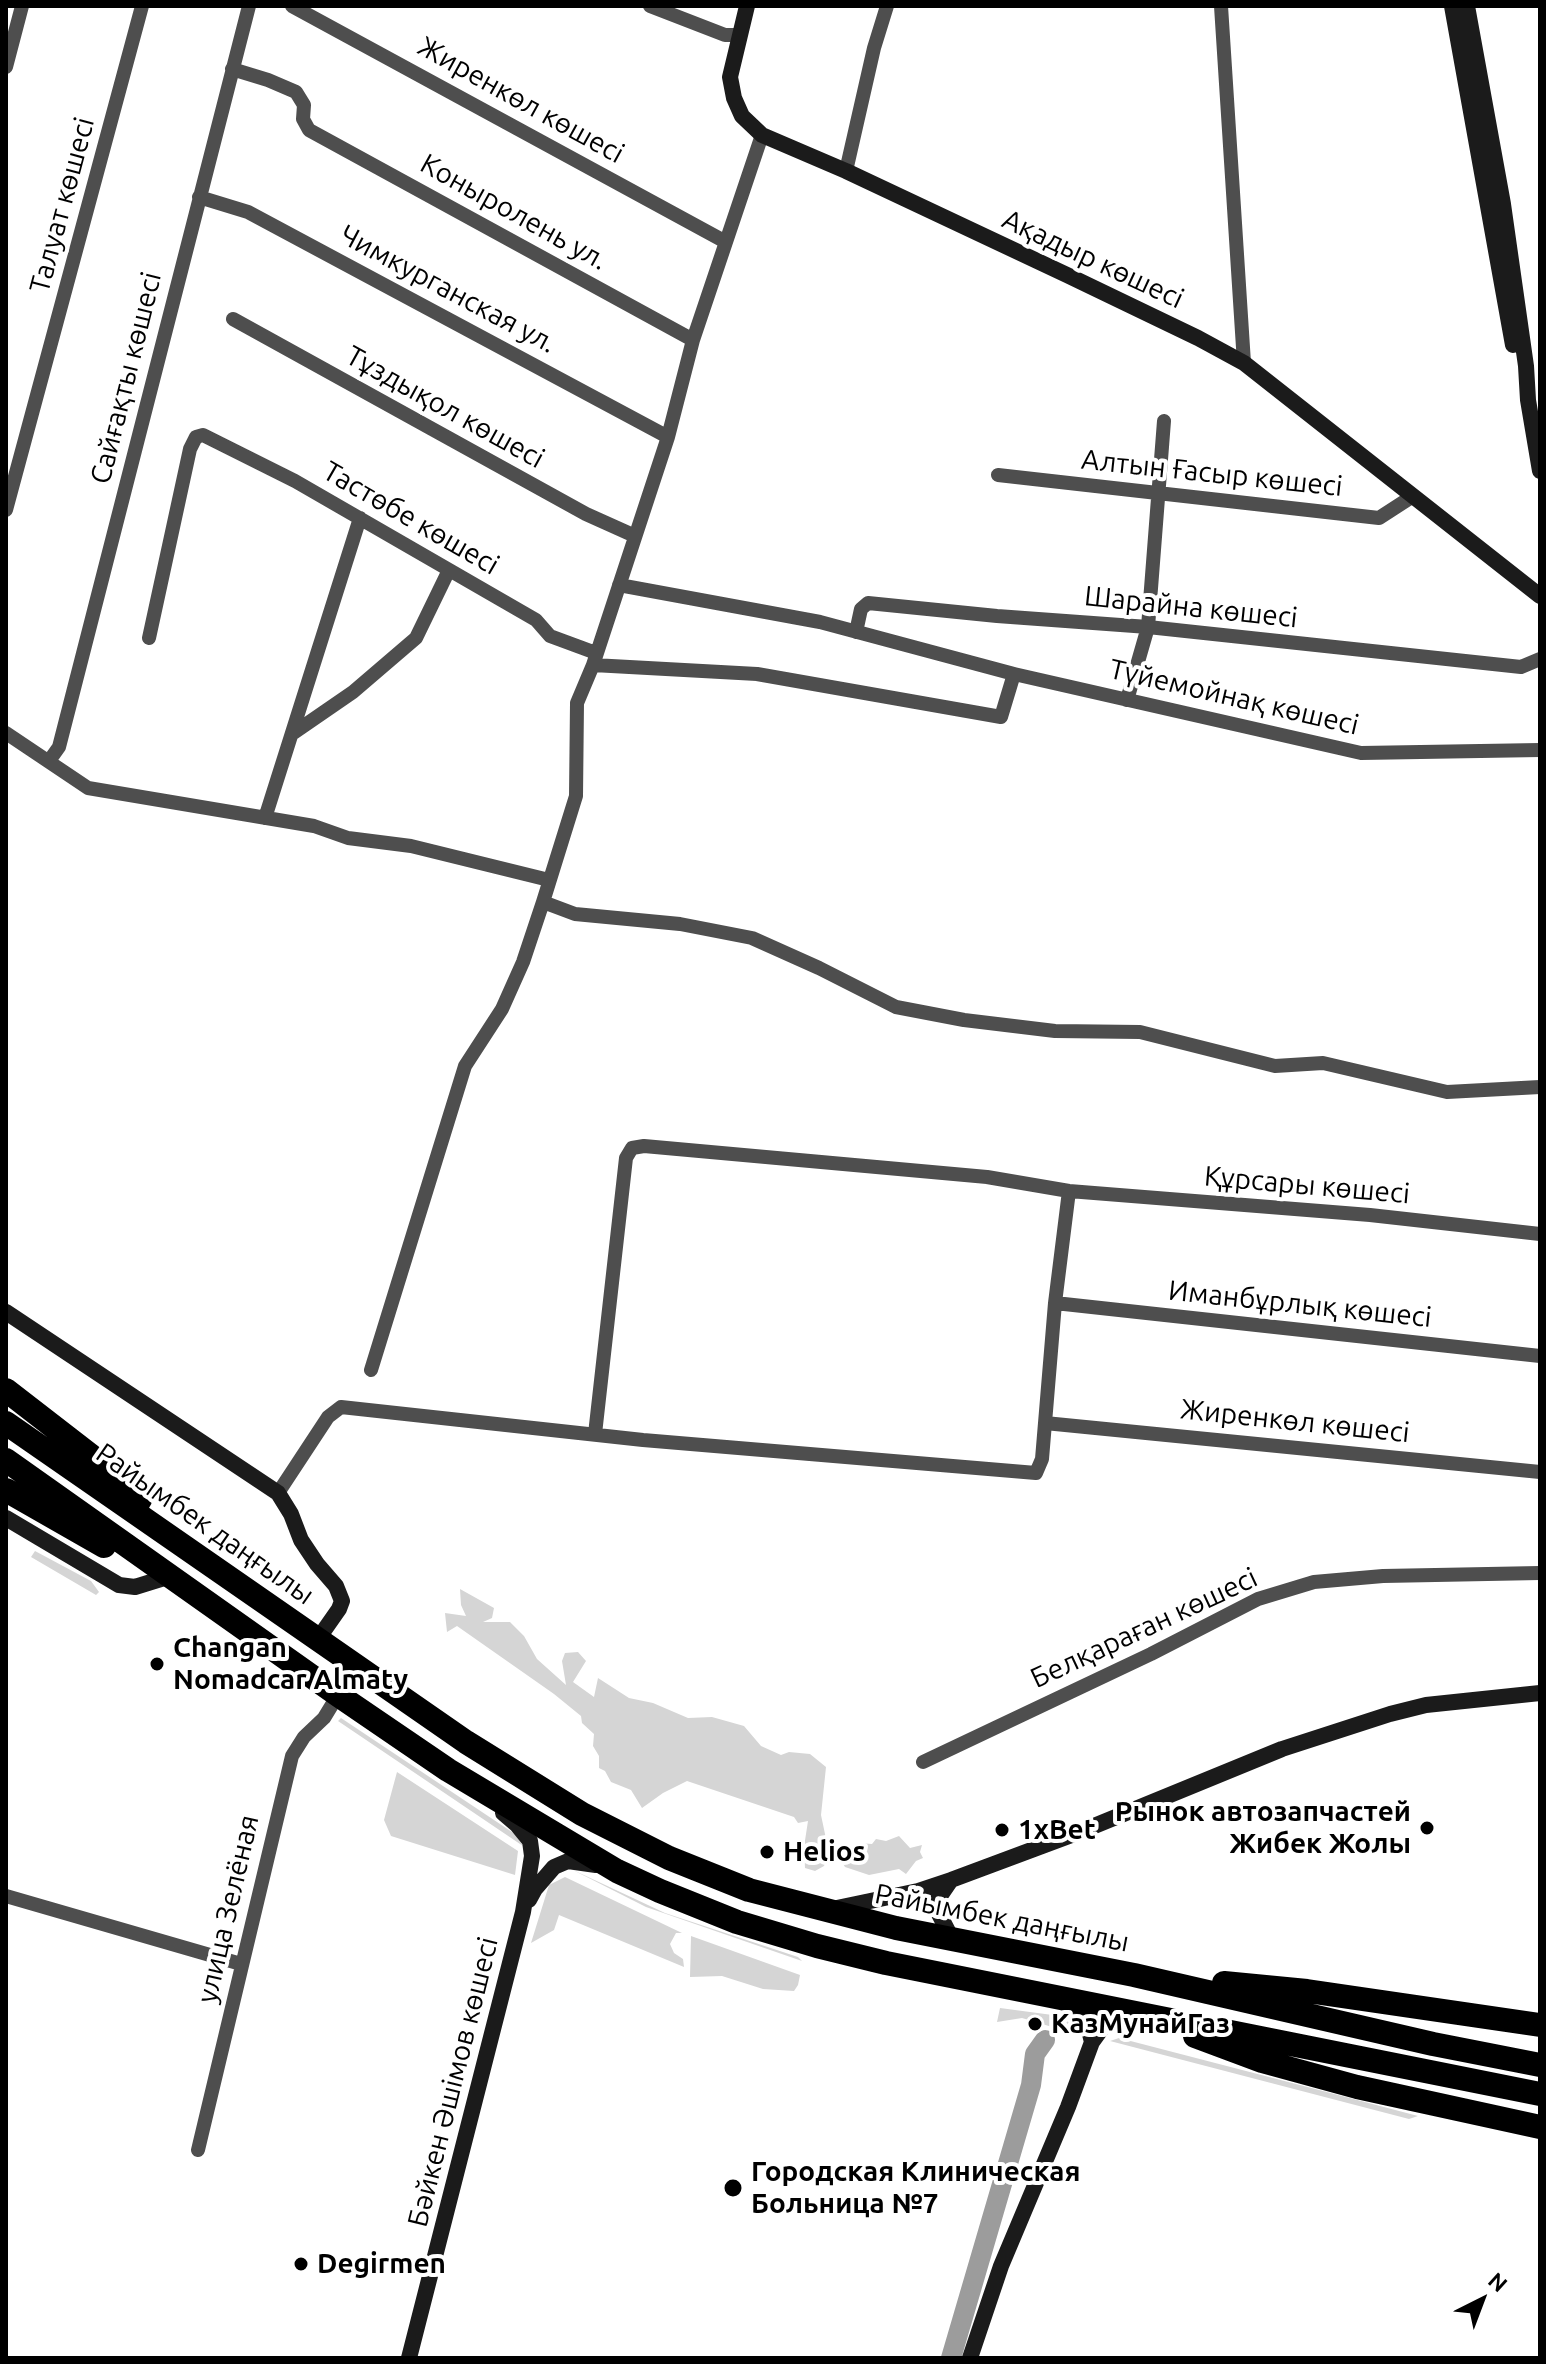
<!DOCTYPE html>
<html>
<head>
<meta charset="utf-8">
<style>
  body { margin:0 }
  #map { position:relative; width:1546px; height:2364px; overflow:hidden; background:#fff; font-family:Ubuntu,sans-serif }
  canvas { display:block }
  .frame { position:absolute; inset:0; border:8px solid #000; pointer-events:none }
  .north { position:absolute; left:1442px; top:2260px; width:80px; height:80px; -webkit-text-stroke:6px #fff; paint-order:stroke; rotate:42deg; font-size:22px; font-weight:700; line-height:32px; text-align:center; color:#000 }
  .north::after { content:''; display:block; margin:auto; width:28px; height:36px; background:#000; clip-path:polygon(50% 0,100% 100%,50% 72%,0 100%) }
</style>
</head>
<body>
<div id="map">
<canvas width="1546" height="2364"></canvas>
<div class="frame"></div>
<div class="north">N</div>
</div>
<script>
const ctx = document.querySelector('canvas').getContext('2d');
ctx.lineJoin = 'round';
function fillPath(path, color) { ctx.fillStyle = color; ctx.fill(path, 'evenodd'); }
const toPath = rows => new Path2D(rows.map(r => 'M' + r).join(''));
function trace(path, color, width, dash) { ctx.strokeStyle = color; ctx.lineWidth = width; ctx.lineCap = dash ? 'butt' : 'round'; ctx.setLineDash(dash || []); ctx.stroke(path); }
function write(font, color, halo, rows, align = 'center') {
  ctx.font = font + ' Ubuntu,sans-serif'; ctx.lineWidth = 8; ctx.setLineDash([]); ctx.textBaseline = 'middle'; ctx.strokeStyle = halo; ctx.fillStyle = color; for (const [text, x, y, turn = 0] of rows) {
    ctx.save(); ctx.translate(x, y); ctx.rotate((+turn || 0) * Math.PI / 180); ctx.textAlign = isNaN(turn) ? turn : align; if (halo) ctx.strokeText(text, 0, 0); ctx.fillText(text, 0, 0); ctx.restore();
  }
}
const green = toPath([
  [35,1551,91,1581,99,1592,96,1595,31,1557],
  [460,1589,494,1608,492,1618,483,1622,510,1622,524,1636,537,1659,566,1685,562,1661,565,1653,578,1652,586,1661,573,1682,594,1697,598,1678,629,1698,653,1703,688,1718,712,1717,744,1726,761,1746,781,1755,789,1752,810,1754,826,1767,821,1815,829,1853,824,1866,815,1871,805,1868,804,1847,808,1821,798,1823,794,1817,687,1781,663,1793,642,1808,631,1790,611,1782,605,1771,599,1768,599,1756,593,1746,594,1734,582,1723,581,1716,554,1694,457,1626,447,1632,445,1613,466,1616,461,1605],
  [341,1718,515,1834,523,1846,338,1721],
  [397,1772,518,1851,515,1875,391,1836,384,1820],
  [899,1836,910,1848,922,1845,920,1852,923,1858,916,1861,906,1874,899,1869,869,1875,845,1867,839,1857,844,1848,858,1843,872,1844,876,1839,886,1841],
  [571,1869,665,1913,798,1957,802,1961,646,1907],
  [565,1877,682,1933,676,1933,670,1944,674,1953,683,1959,684,1967,559,1915,554,1930,531,1943,549,1885],
  [691,1936,800,1975,798,1985,794,1991,763,1989,722,1976,690,1977],
  [1000,2008,1060,2016,1077,2028,1079,2035,1022,2018,997,2022],
  [1119,2038,1346,2097,1418,2116,1409,2119,1110,2041]
]);
const river = toPath([
  [951,2358,1031,2085,1035,2054,1045,2040]
]);
const street = toPath([
  [292,6,724,241],
  [650,6,725,35,739,35],
  [1221,6,1244,363],
  [6,67,22,6],
  [232,69,268,80,296,92,304,105,303,119,309,130,693,340],
  [846,171,874,48,887,6],
  [199,197,248,212,668,437],
  [233,319,586,514,635,536],
  [998,475,1379,518,1413,496],
  [6,510,142,6],
  [619,585,820,622,1014,674,1361,753,1540,750],
  [856,632,861,609,868,603,997,616,1148,627,1521,667,1540,659],
  [149,638,190,449,196,437,203,435,295,481,536,620,550,636,596,653],
  [593,665,757,674,1001,717,1014,674],
  [1127,700,1148,627,1164,421],
  [6,733,88,788,314,826,348,838,411,846,549,880],
  [292,734,353,692,416,638,449,570],
  [49,761,59,747,249,6],
  [265,818,360,518],
  [543,902,575,914,680,924,752,938,819,968,896,1007,964,1020,1055,1031,1140,1032,1275,1066,1323,1063,1447,1092,1540,1087],
  [1055,1303,1540,1356],
  [371,1370,465,1066,502,1009,523,962,543,902,576,796,577,703,593,665,668,437,693,340,762,135],
  [1045,1423,1540,1472],
  [595,1434,626,1158,632,1148,644,1146,987,1177,1069,1191,1370,1215,1540,1234],
  [278,1493,328,1417,341,1407,643,1440,1036,1473,1042,1459,1055,1303,1069,1191],
  [923,1762,1151,1654,1258,1599,1314,1582,1383,1576,1540,1573],
  [6,1896,241,1964],
  [198,2150,292,1756,304,1737,324,1718,338,1695]
]);
const secondary = toPath([
  [747,6,730,77,734,98,742,116,762,135,846,171,1067,275,1198,338,1244,363,1540,596],
  [1452,6,1513,345],
  [1467,6,1503,204,1526,366,1528,400,1540,471],
  [6,1312,278,1493,291,1514,301,1540,317,1564,336,1586,342,1601,339,1609,318,1639],
  [6,1518,119,1585,135,1587,164,1578],
  [951,1880,938,1899,937,1910,953,1941],
  [529,1900,535,1889,554,1867,568,1861,596,1865],
  [832,1909,918,1891,951,1880,1077,1833,1282,1749,1390,1714,1426,1705,1540,1693],
  [1071,1999,1087,2022,1092,2042],
  [409,2358,523,1912,532,1856,530,1841,517,1825,503,1813],
  [970,2358,1001,2266,1068,2107,1092,2042,1105,2024,1124,2010]
]);
const highway = toPath([
  [6,1390,90,1455,140,1500],
  [6,1423,466,1742,582,1814,669,1858,749,1890,896,1928,1134,1975,1433,2044,1540,2065],
  [6,1460,338,1695,448,1770,617,1871,660,1891,737,1922,817,1946,886,1963,1540,2094],
  [6,1490,104,1546],
  [1224,1983,1307,1991,1540,2025],
  [1195,2036,1262,2061,1357,2087,1540,2127]
]);
const markers = [
  [157,1664,8,"#000"],
  [1427,1828,8,"#000"],
  [1002,1830,8,"#000"],
  [767,1852,8,"#000"],
  [1035,2024,8,"#000"],
  [733,2188,10,"#000"],
  [301,2264,8,"#000"]
];
const streetNames = [
  ["Жиренкөл көшесі",521,100,29],
  ["Талуат көшесі",62,205,-75],
  ["Коныролень ул.",514,212,29],
  ["Ақадыр көшесі",1093,259,25],
  ["Чимкурганская ул.",448,289,28],
  ["Сайғақты көшесі",126,378,-76],
  ["Тұздықол көшесі",445,407,29],
  ["Алтын Ғасыр көшесі",1212,473,6],
  ["Тастөбе көшесі",411,518,30],
  ["Шарайна көшесі",1191,607,6],
  ["Түйемойнақ көшесі",1234,697,13],
  ["Құрсары көшесі",1307,1185,5],
  ["Иманбұрлық көшесі",1300,1304,6],
  ["Жиренкөл көшесі",1295,1421,6],
  ["Райымбек даңғылы",205,1524,35],
  ["Белқараған көшесі",1144,1628,-25],
  ["улица Зелёная",228,1909,-77],
  ["Райымбек даңғылы",1002,1918,11],
  ["Бәйкен Әшімов көшесі",453,2082,-76]
];
const poiNames = [
  ["Changan",173,1648],
  ["Nomadcar Almaty",173,1680],
  ["Рынок автозапчастей",1411,1812,"right"],
  ["Жибек Жолы",1411,1844,"right"],
  ["1xBet",1018,1830],
  ["Helios",783,1852],
  ["КазМунайГаз",1051,2024],
  ["Городская Клиническая",751,2172],
  ["Больница №7",751,2204],
  ["Degirmen",317,2264]
];
fillPath(green, '#d5d5d5');
trace(river, '#9c9c9c', 20);
trace(street, '#4e4e4e', 14);
trace(secondary, '#1b1b1b', 16);
trace(highway, '#000', 24);
for (const [x, y, r, color] of markers) { const dot = new Path2D(); dot.arc(x, y, r, 0, 2 * Math.PI); ctx.fillStyle = color; ctx.fill(dot); trace(dot, '#fff', 3); }
write('28px', '#000', '#fff', streetNames);
write('bold 28px', '#000', '#fff', poiNames, 'left');
</script>
</body>
</html>
